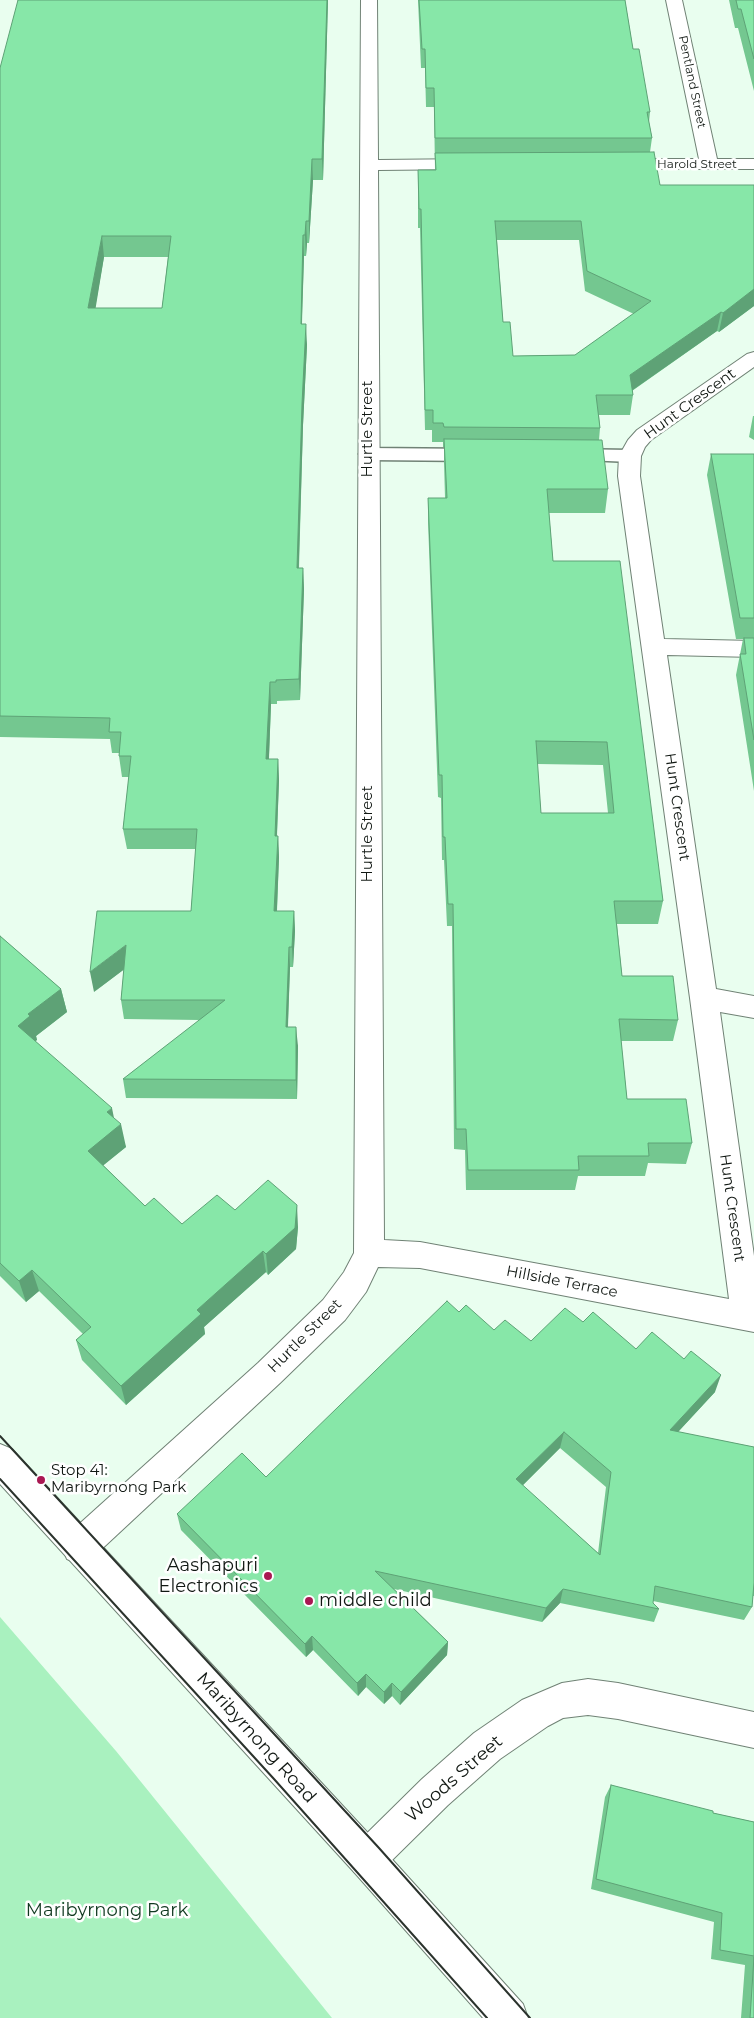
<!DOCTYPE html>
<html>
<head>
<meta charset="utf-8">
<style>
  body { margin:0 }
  canvas { display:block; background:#e9feef }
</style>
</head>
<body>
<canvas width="754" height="2018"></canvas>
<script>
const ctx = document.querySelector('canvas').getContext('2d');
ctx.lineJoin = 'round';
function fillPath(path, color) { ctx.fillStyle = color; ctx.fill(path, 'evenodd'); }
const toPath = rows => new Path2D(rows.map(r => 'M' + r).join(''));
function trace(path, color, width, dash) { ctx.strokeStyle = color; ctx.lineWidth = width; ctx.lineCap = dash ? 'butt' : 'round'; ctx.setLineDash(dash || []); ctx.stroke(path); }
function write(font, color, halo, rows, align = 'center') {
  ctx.font = font + ' Montserrat,sans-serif'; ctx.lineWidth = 5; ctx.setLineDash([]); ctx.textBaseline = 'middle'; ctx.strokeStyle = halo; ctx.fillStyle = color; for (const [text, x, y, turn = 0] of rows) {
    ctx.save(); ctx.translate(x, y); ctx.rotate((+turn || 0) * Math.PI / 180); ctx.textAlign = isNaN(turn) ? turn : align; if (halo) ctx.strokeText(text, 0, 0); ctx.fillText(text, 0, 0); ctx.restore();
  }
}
const green = toPath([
  [0,1617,116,1751,332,2018,0,2018]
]);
const service = toPath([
  [369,448,478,449,485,451,488,455,485,459,478,461,369,460,362,458,359,454,362,450,369,448],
  [570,449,630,450,637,452,640,456,637,460,630,462,563,459,560,455,563,451,570,449]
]);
const minor = toPath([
  [361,0,377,0,378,160,473,159,479,160,482,164,479,168,473,169,378,170,384,1240,420,1242,729,1299,690,998,618,476,619,456,628,440,637,430,747,354,754,352,754,367,651,440,645,447,641,456,640,476,664,639,754,641,754,657,667,655,716,989,754,996,754,1018,720,1012,754,1256,754,1332,420,1268,378,1267,366,1292,345,1320,280,1383,91,1559,79,1564,67,1559,62,1547,67,1535,258,1363,323,1300,344,1272,354,1253,361,0],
  [666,0,682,0,717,159,754,159,754,169,618,169,612,168,609,164,612,160,618,159,699,159,666,0],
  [588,1679,618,1683,754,1712,754,1748,618,1719,588,1715,563,1718,548,1726,500,1759,448,1805,380,1872,367,1878,354,1872,348,1859,354,1846,422,1779,474,1733,522,1700,562,1683,588,1679]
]);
const primary = toPath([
  [0,1444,12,1449,380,1846,523,2004,528,2018,483,2018,354,1872,0,1484,0,1444]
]);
const tram = toPath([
  [0,1436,379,1848,530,2018],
  [0,1479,274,1779,487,2018]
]);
const wall = toPath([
  [328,0,323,180,313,180,309,243,307,243,306,256,304,256,302,324,307,345,303,425,299,568,303,568,304,589,300,700,277,701,277,704,271,704,269,759,278,759,279,780,277,836,278,836,279,857,277,911,294,911,295,931,293,967,290,967,288,1027,298,1046,297,1099,126,1098,123,1079,200,1020,124,1019,121,1000,124,969,94,992,191,911,196,849,127,849,123,829,129,777,122,777,119,756,119,753,112,753,110,739,0,737,0,68],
  [104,257,168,257,162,308,95,308],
  [418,0,625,0,633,49,650,112,649,122,652,138,650,152,660,185,754,185,754,306,719,332,717,331,632,391,633,395,630,415,599,415,600,428,599,440,608,489,605,513,549,513,553,561,663,901,658,924,617,924,622,976,678,1020,673,1041,621,1041,627,1099,692,1143,686,1164,648,1163,645,1176,578,1176,575,1190,466,1190,465,1150,454,1149,452,926,447,926,444,860,442,860,441,798,438,797,428,521,428,498,445,498,444,462,444,447,443,447,443,442,432,442,432,430,425,430,420,228,418,228,418,170,435,170,434,107,426,107,425,68,421,68],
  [497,240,579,240,585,291,634,314,575,355,513,356,503,322],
  [537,764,603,765,608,813,541,813],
  [729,0,754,0,754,91,738,28,735,28],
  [753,416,754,416,754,440,749,437],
  [711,454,754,454,754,791,736,675,743,639,736,639,707,475],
  [0,936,61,989,67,1012,36,1036,37,1040,35,1041,114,1118,126,1147,103,1165,145,1206,182,1224,235,1210,298,1227,296,1249,268,1275,266,1272,204,1327,205,1334,126,1405,82,1360,76,1340,83,1334,39,1291,26,1302,0,1276],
  [459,1312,494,1330,531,1341,583,1322,636,1349,715,1392,678,1432,754,1447,754,1596,753,1596,752,1607,744,1620,653,1601,653,1603,659,1609,654,1622,560,1603,542,1622,394,1589,448,1642,447,1655,400,1705,392,1696,384,1704,366,1687,358,1696,313,1650,306,1657,181,1530,177,1514,266,1477],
  [560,1448,606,1487,598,1553,522,1486],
  [611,1785,713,1813,754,1822,754,2018,741,2018,745,1965,711,1959,714,1922,591,1889,605,1797]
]);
const shadedWall = toPath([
  [327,0,328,0,323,180,322,159],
  [312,159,313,180,309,243,309,221],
  [306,221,307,243,306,256,305,235],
  [303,235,304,256,301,345,301,324],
  [102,236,104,257,92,330,88,308],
  [754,289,754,306,719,332,723,313],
  [721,312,717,331,627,394,630,375],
  [306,324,307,345,303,425,298,589,297,568,302,404],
  [303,568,304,589,300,700,299,679],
  [270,682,271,704,268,780,266,759],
  [278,759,279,780,276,857,275,836],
  [278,836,279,857,276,931,274,911],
  [294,911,295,931,293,967,292,947],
  [126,945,130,965,94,992,90,972],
  [289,947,290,967,287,1046,286,1027],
  [61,989,67,1012,36,1036,37,1040,25,1049,18,1026,28,1014],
  [296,1027,298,1046,297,1099,296,1080],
  [112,1108,116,1128,121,1124,126,1147,94,1173,88,1151,107,1112],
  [297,1205,298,1227,296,1249,268,1275,266,1254],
  [263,1251,266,1272,204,1327,205,1334,126,1405,121,1386,197,1310],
  [32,1270,39,1291,26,1302,19,1281],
  [721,1375,715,1392,665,1446,670,1430],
  [564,1432,560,1448,513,1495,516,1479],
  [563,1589,560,1603,542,1622,546,1608],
  [312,1636,313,1650,306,1657,305,1644],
  [448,1642,447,1655,400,1705,401,1692],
  [366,1674,366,1687,358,1696,357,1683],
  [392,1683,392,1696,384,1704,384,1692]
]);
const building = toPath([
  [18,0,327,0,322,159,312,159,309,221,306,221,305,235,303,235,301,324,306,324,302,404,297,568,303,568,299,679,276,680,276,682,270,682,266,759,278,759,275,836,278,836,274,911,294,911,292,947,289,947,286,1027,296,1027,296,1080,123,1079,225,1000,121,1000,126,945,90,972,97,911,191,911,197,829,123,829,131,756,119,756,121,732,109,732,110,718,0,716,0,68,18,0],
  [102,236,171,236,162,308,88,308,102,236],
  [419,0,625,0,633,49,639,49,650,112,647,112,652,138,435,138,434,88,426,88,425,49,422,49,419,0],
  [736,0,754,0,754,59,741,9,738,9,736,0],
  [654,152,660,185,754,185,754,289,723,313,721,312,630,375,633,395,596,395,600,428,444,427,443,423,433,423,433,410,425,410,421,209,419,209,418,170,436,170,435,153,654,152],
  [495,221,581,221,587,271,651,301,575,355,513,356,510,322,503,322,495,221],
  [444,439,602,440,608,489,547,489,553,561,620,561,663,901,614,901,622,976,673,976,678,1020,619,1019,627,1099,686,1099,692,1143,648,1143,649,1156,578,1156,579,1170,468,1170,466,1129,456,1129,453,904,448,904,445,837,443,837,442,775,439,775,428,498,447,498,444,439],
  [536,741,607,742,614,813,541,813,536,741],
  [711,454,754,454,754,618,740,618,711,454],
  [744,638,754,638,754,740,740,654,746,654,744,638],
  [0,936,61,989,28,1014,30,1016,18,1026,112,1108,107,1112,121,1124,88,1151,145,1206,154,1198,182,1224,217,1195,235,1210,268,1180,297,1205,295,1228,266,1254,263,1251,197,1310,201,1314,121,1386,76,1340,91,1327,32,1270,19,1281,0,1263,0,936],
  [447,1301,459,1312,466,1305,494,1330,505,1320,531,1341,565,1308,583,1322,593,1312,636,1349,652,1332,684,1359,691,1351,721,1375,670,1430,754,1447,754,1583,752,1607,655,1586,653,1603,659,1609,563,1589,546,1608,375,1571,448,1642,401,1692,392,1683,384,1692,366,1674,357,1683,312,1636,305,1644,177,1514,242,1453,266,1477,447,1301],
  [564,1432,611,1472,600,1555,516,1479,564,1432],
  [611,1785,713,1811,713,1813,754,1822,754,1956,720,1950,722,1913,596,1879,611,1785],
  [754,1957,754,2018,750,2018,754,1957]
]);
const markers = [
  [41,1480,5,"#a91852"],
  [268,1576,5,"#a91852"],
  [309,1601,5,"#a91852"]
];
const farStreetnames = [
  ["Pentland Street",692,82,78],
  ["Harold Street",697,164]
];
const streetNames = [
  ["Hunt Crescent",690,404,-36],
  ["Hurtle Street",368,429,-90],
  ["Hunt Crescent",677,807,82],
  ["Hurtle Street",368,834,-90],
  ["Hunt Crescent",732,1208,82],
  ["Hillside Terrace",562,1282,11],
  ["Hurtle Street",305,1336,-45]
];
const poiNames = [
  ["Stop 41:",51,1471],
  ["Maribyrnong Park",51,1488]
];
const nearPoinames = [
  ["Aashapuri",258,1566],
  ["Electronics",258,1587],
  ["middle child",319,1601,"left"]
];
const nearStreetnames = [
  ["Maribyrnong Road",256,1738,48],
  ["Woods Street",454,1779,-41]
];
const nearParknames = [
  ["Maribyrnong Park",107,1911]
];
fillPath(green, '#a9f1bf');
trace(service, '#708275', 3);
trace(minor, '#708275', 2);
trace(primary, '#708275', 2);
fillPath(service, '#fff');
fillPath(minor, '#fff');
fillPath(primary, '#fff');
trace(tram, '#2b332d', 2);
fillPath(wall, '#74c790');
fillPath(shadedWall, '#5ea276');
fillPath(building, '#87e7a8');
trace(building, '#5ea276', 1);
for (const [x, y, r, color] of markers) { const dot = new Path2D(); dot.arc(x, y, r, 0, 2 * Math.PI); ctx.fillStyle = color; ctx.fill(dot); trace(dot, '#fff', 2); }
write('12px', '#111813', '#fff', farStreetnames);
write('15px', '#111813', '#fff', streetNames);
write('15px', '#111813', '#fff', poiNames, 'left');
write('18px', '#111813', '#fff', nearPoinames, 'right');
write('18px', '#111813', '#fff', nearStreetnames);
write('18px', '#113a21', '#fff', nearParknames);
</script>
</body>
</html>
